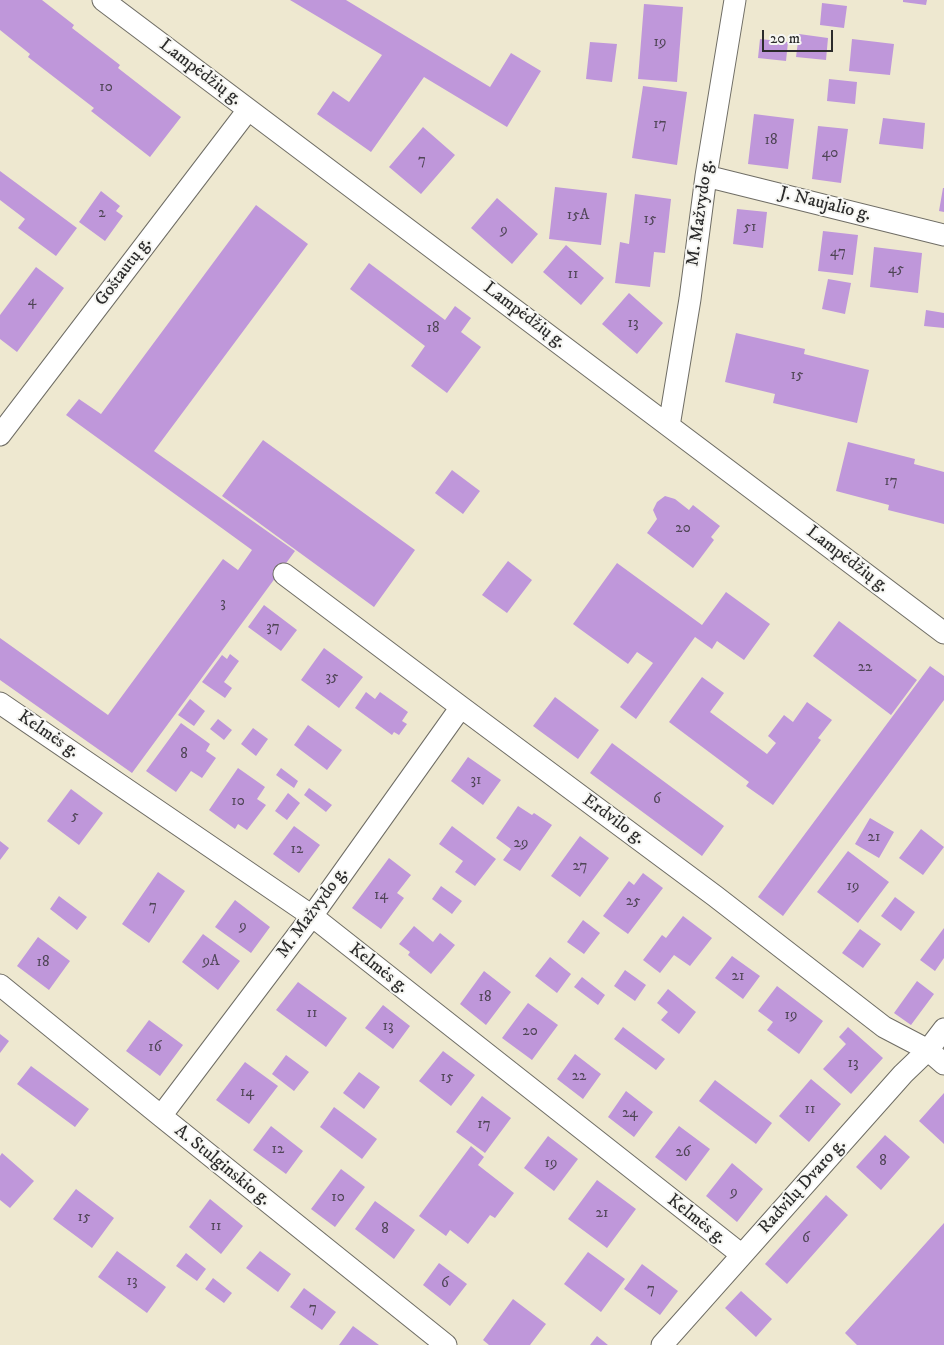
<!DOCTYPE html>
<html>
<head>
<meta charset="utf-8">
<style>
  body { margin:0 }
  #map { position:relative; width:944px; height:1345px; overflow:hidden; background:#eee8d0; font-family:"IM FELL DW Pica",serif }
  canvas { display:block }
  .scale { position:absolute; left:762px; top:30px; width:71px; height:22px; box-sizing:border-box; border:2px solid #2b2b2b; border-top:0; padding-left:6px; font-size:15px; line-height:18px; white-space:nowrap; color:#2b2b2b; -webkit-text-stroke:4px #f6f6f2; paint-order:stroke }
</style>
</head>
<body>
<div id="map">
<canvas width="944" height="1345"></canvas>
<div class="scale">20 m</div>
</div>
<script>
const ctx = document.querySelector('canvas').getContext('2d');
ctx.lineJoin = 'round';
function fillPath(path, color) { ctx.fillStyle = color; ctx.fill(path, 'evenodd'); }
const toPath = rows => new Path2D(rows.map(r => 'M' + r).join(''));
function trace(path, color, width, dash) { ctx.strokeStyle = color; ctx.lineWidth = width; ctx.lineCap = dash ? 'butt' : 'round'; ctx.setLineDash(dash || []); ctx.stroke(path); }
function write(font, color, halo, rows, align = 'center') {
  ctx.font = font + ' "IM FELL DW Pica",serif'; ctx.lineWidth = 4; ctx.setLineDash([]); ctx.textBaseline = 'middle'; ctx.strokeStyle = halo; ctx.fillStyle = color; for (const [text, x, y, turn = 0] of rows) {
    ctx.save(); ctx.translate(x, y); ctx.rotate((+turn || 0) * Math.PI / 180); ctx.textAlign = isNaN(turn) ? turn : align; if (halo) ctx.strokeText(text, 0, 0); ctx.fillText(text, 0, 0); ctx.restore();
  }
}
const building = toPath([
  [0,0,42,0,74,25,72,28,120,65,118,68,181,117,150,157,91,111,94,108,28,57,30,54,0,30],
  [290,0,346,0,490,87,511,53,541,71,507,127,424,77,371,152,317,114,333,91,349,102,382,55],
  [903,0,927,0,926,5,903,2],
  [822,3,847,6,844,28,820,25],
  [644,4,683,7,677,82,638,79],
  [799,34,828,38,826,60,796,57],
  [760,39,788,42,786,61,758,58],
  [852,39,894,44,890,75,849,71],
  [590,42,617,44,612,82,586,79],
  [829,79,857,82,855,104,827,101],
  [643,86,687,92,677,165,632,158],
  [754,114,794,119,788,169,748,164],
  [883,118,925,123,923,149,879,144],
  [818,126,848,129,841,183,812,179],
  [423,127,455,155,421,194,389,167],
  [0,171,77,228,56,256,18,228,25,219,0,200],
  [555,187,607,193,601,245,549,239],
  [943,188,944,188,944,212,939,211],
  [101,191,120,206,116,211,123,216,105,241,79,222],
  [635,194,671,199,665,253,654,252,650,287,615,283,620,242,629,244],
  [497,198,538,234,512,264,471,228],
  [256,205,308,244,154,451,295,551,132,773,0,680,0,638,108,715,223,559,238,570,252,550,66,415,79,399,101,414],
  [737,209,767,212,763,248,733,244],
  [823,231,858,235,853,275,818,271],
  [566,245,604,278,581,305,543,272],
  [874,247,922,253,918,293,870,287],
  [369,263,445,320,455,306,471,318,461,332,481,347,447,393,411,366,425,346,350,289],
  [36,267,64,288,17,352,0,339,0,315],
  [828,279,851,283,845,314,822,309],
  [629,293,663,323,637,354,602,324],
  [926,310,944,313,944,328,924,326],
  [736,333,805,349,804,354,869,370,857,423,773,403,775,394,725,382],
  [263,440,415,550,374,607,222,496],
  [848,442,915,459,914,464,944,472,944,524,888,510,889,505,836,491],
  [452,470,480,491,463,514,435,493],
  [665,496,675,499,689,510,693,505,720,526,711,537,714,540,693,568,647,533,657,519,653,510,657,502],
  [508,561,532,580,507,613,482,595],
  [617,563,702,625,726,592,770,624,744,660,717,641,712,649,695,637,636,719,620,707,653,663,637,652,628,664,573,624],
  [264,605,297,630,281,651,248,627],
  [839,621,917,680,891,715,813,656],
  [324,648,363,677,339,708,301,680],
  [230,654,239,661,224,682,232,688,225,698,202,682,222,655,227,659],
  [930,666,944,676,944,700,783,916,758,897],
  [702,677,724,693,710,712,767,754,776,743,768,736,784,715,793,722,807,702,832,720,818,738,821,740,773,805,746,786,749,782,669,722],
  [366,692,375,699,380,692,408,712,402,721,407,724,399,735,394,732,392,735,355,708],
  [555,697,599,730,578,759,533,726],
  [190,699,205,711,194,726,178,715],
  [218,719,232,730,224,740,210,729],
  [181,723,210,744,206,751,216,758,202,778,191,771,176,792,146,771],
  [308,725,342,750,327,770,294,745],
  [253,728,268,739,256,756,241,744],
  [612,743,724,826,702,856,590,773],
  [468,757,501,780,483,805,451,781],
  [238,768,265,787,257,799,266,805,247,830,238,824,235,829,209,810],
  [281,768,298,781,294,788,276,775],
  [309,788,332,805,326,812,304,795],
  [71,789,103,813,79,845,47,821],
  [288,793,300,803,287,820,275,811],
  [518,806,532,815,534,813,552,825,520,871,503,860,511,849,496,838],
  [870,818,894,832,879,858,855,844],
  [294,826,320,845,299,873,273,854],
  [452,826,496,859,475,886,455,872,463,861,439,844],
  [921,829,944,847,923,875,899,858],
  [580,836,609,858,580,897,551,876],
  [0,841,9,848,0,860],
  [848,851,889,882,858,923,817,892],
  [389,858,411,875,397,893,404,898,381,929,352,908],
  [158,872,185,891,149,943,122,924],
  [643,873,663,888,628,934,603,916,629,881,634,885],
  [441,886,462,901,452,914,432,899],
  [59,896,87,917,77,930,50,909],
  [895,897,915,912,901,931,881,916],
  [235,900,270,927,251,953,215,927],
  [683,916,712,938,690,966,674,955,660,973,643,960,662,935,666,938],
  [583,920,600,933,584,954,567,942],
  [414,926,433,942,440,933,455,945,431,974,408,955,410,952,399,944],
  [944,928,944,958,935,971,920,960],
  [860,929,881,944,863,968,842,953],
  [203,934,240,961,218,990,182,962],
  [38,937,70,961,49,990,17,966],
  [732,956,760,976,743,999,715,978],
  [550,957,571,974,557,993,535,976],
  [625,970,646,985,635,1001,614,986],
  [484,971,511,992,486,1025,460,1004],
  [582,977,605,995,598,1005,574,987],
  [917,981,934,994,911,1025,894,1013],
  [298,982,347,1018,326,1047,276,1010],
  [777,986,823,1021,799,1054,767,1030,773,1022,758,1011],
  [668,989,696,1012,679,1034,661,1020,668,1012,657,1003],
  [528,1003,558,1025,532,1060,502,1038],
  [383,1005,410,1026,393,1049,365,1028],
  [149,1020,183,1045,160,1076,126,1051],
  [623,1027,665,1059,656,1070,614,1039],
  [848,1027,883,1058,851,1094,823,1069,846,1044,839,1037],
  [0,1034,9,1041,0,1053],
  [443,1051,475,1075,451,1106,419,1081],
  [575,1054,601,1074,583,1099,557,1079],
  [286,1055,309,1072,294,1091,272,1074],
  [245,1062,278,1086,249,1124,216,1100],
  [31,1066,89,1109,75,1127,17,1084],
  [359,1072,380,1087,364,1109,343,1093],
  [811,1079,841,1104,809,1142,779,1116],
  [715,1080,772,1123,756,1144,699,1101],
  [626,1091,653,1112,634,1137,608,1117],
  [944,1093,944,1144,919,1121],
  [482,1096,511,1118,485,1153,456,1132],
  [334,1107,377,1139,362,1159,320,1127],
  [271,1126,303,1151,286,1174,253,1150],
  [679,1126,710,1149,686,1181,655,1157],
  [885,1135,910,1157,881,1190,856,1167],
  [548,1136,578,1159,554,1191,524,1168],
  [471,1146,484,1157,478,1165,514,1193,495,1218,490,1215,468,1244,450,1230,446,1236,419,1216],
  [2,1153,34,1181,10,1208,0,1200,0,1156],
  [732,1163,763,1189,737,1222,706,1196],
  [341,1169,365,1187,335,1227,311,1209],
  [597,1180,636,1209,607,1248,568,1219],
  [76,1189,114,1218,92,1248,53,1219],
  [826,1195,848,1215,787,1284,765,1264],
  [210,1199,243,1226,221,1254,189,1227],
  [375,1201,415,1230,394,1259,355,1229],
  [944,1223,944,1345,857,1345,845,1333],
  [117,1251,166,1287,147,1313,98,1277],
  [260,1251,291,1274,278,1292,246,1268],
  [588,1252,625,1279,601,1312,564,1284],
  [186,1253,206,1269,197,1281,176,1266],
  [439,1263,467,1284,450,1306,423,1285],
  [642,1264,678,1291,660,1315,624,1289],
  [213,1278,232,1293,224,1303,205,1289],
  [304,1288,336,1312,322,1330,290,1307],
  [741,1291,772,1319,756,1337,725,1308],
  [513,1299,546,1324,530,1345,489,1345,483,1340],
  [353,1326,379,1345,339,1345],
  [597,1336,608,1345,590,1345]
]);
const minor = toPath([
  [103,0,944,633],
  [706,176,944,235],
  [669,426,690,299,706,176,735,0],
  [0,435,248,110],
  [284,574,461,707,715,896,884,1027,928,1050,944,1064],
  [0,703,312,916,742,1255],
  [0,985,161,1116,446,1345],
  [161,1116,312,916,461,707],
  [662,1345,903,1074,928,1050,944,1029]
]);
const numberNames = [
  ["19",660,43],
  ["10",106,88],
  ["17",660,125],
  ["18",771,141],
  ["40",830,154],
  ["7",422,161],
  ["2",102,214],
  ["15A",578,216],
  ["15",650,220],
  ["51",750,228],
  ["9",504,231],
  ["47",838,253],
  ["45",896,270],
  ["11",573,275],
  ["4",32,302],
  ["13",633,324],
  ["18",433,329],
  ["15",797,376],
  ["17",891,482],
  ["20",683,529],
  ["3",223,604],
  ["37",273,628],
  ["22",865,668],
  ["35",332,678],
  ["8",184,755],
  ["31",476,781],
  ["6",657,800],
  ["10",238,802],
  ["5",75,817],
  ["21",874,838],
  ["29",521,844],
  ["12",297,850],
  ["27",580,867],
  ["19",853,887],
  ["14",381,896],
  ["25",633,902],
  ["7",153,907],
  ["9",243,927],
  ["9A",211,962],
  ["18",43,963],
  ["21",738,977],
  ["18",485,998],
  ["11",312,1014],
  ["19",791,1016],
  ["13",388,1027],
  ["20",530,1032],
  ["16",155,1048],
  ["13",853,1064],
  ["22",579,1077],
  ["15",447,1078],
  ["14",247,1093],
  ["11",810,1110],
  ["24",630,1114],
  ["17",484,1125],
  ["12",278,1150],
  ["26",683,1153],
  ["8",883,1162],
  ["19",551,1164],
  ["9",734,1193],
  ["10",338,1198],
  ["21",602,1214],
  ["15",84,1218],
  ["11",216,1227],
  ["8",385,1230],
  ["6",806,1239],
  ["13",132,1282],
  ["6",445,1284],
  ["7",651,1290],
  ["7",313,1309]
];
const streetNames = [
  ["Lampėdžių g.",200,73,37],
  ["J. Naujalio g.",825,205,14],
  ["M. Mažvydo g.",701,213,-82],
  ["Goštautų g.",124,272,-53],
  ["Lampėdžių g.",524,316,37],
  ["Lampėdžių g.",847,560,37],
  ["Kelmės g.",48,735,34],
  ["Erdvilo g.",613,820,36],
  ["M. Mažvydo g.",313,913,-54],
  ["Kelmės g.",378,969,38],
  ["A. Stulginskio g.",222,1166,39],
  ["Radvilų Dvaro g.",803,1187,-48],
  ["Kelmės g.",696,1220,38]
];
fillPath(building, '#bf97da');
trace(minor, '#6f6d65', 23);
trace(minor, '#fff', 21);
write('15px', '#504657', null, numberNames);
write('18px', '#2b2b2b', '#f6f6f2', streetNames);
</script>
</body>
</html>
